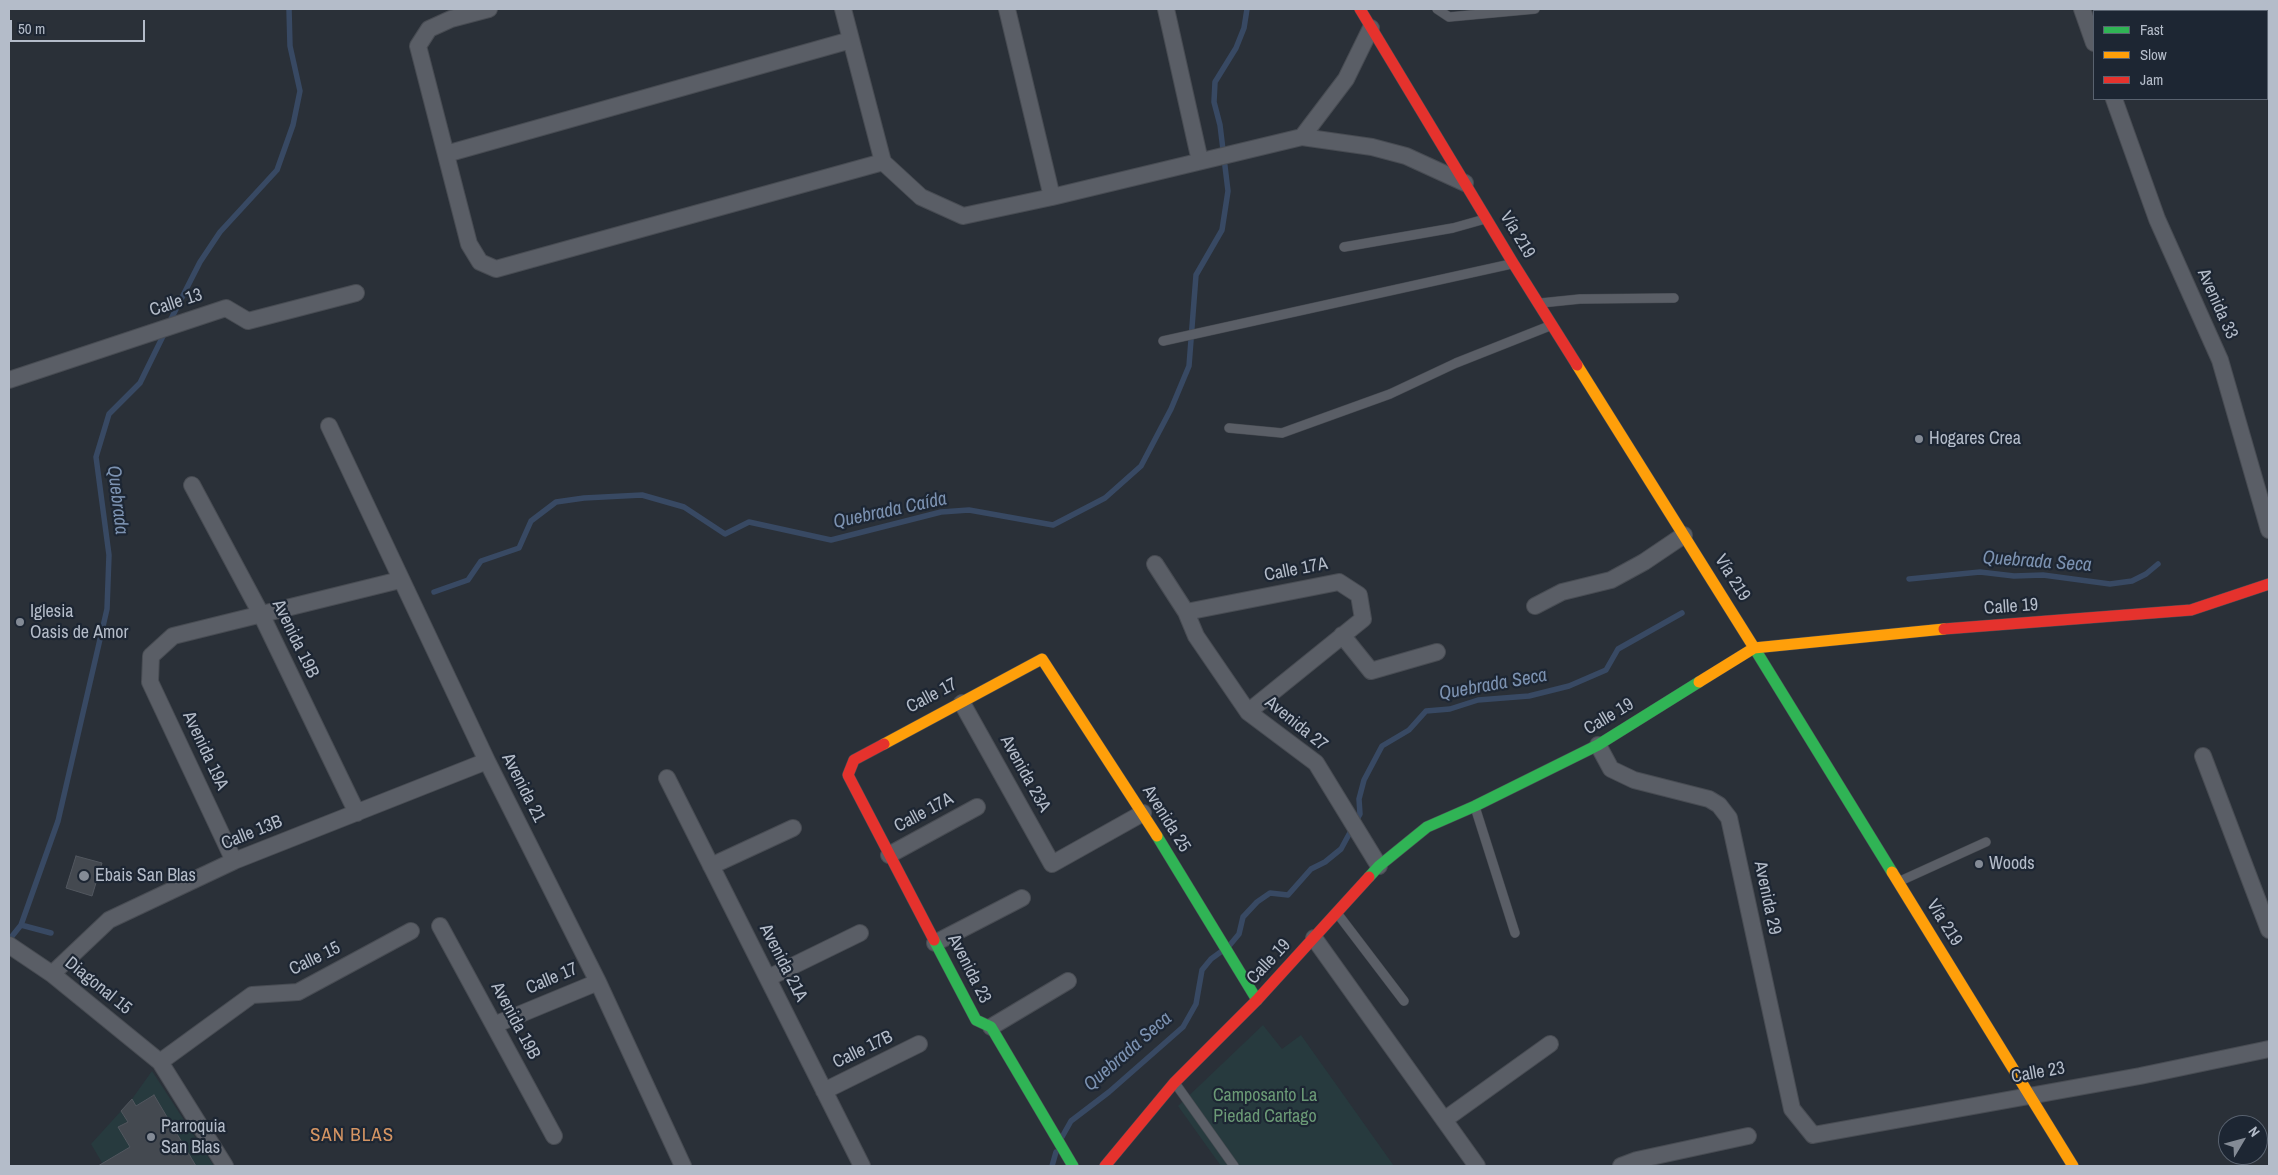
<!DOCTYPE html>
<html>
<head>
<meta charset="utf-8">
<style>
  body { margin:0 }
  #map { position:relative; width:2278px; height:1175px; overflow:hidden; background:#2a3038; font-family:"Archivo Narrow",sans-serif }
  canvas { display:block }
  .frame { position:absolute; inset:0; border:10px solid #b4bcc9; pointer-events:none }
  .legend { position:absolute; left:2093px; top:10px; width:175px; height:90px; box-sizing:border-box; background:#1d2633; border:1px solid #59626f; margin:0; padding:6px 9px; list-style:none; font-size:15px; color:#b4bcc9 }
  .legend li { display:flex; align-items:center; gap:10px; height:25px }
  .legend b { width:25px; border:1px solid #59626f }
  .north { position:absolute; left:2218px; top:1115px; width:50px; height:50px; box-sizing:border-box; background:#1d2633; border:1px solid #59626f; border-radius:50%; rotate:53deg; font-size:14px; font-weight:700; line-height:20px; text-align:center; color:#b4bcc9 }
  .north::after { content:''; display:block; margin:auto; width:18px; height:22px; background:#848b96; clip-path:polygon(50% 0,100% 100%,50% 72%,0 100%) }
  .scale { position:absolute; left:10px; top:20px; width:135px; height:22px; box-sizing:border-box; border:2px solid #b4bcc9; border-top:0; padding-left:6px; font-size:15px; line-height:18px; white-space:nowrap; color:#b4bcc9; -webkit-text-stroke:4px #1d2633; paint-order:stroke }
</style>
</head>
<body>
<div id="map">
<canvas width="2278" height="1175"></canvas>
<div class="frame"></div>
<ul class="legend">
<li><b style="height:6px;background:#30b455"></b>Fast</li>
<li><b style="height:6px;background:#ff9f0a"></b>Slow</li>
<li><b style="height:6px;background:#e5322d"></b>Jam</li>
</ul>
<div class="north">N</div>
<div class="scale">50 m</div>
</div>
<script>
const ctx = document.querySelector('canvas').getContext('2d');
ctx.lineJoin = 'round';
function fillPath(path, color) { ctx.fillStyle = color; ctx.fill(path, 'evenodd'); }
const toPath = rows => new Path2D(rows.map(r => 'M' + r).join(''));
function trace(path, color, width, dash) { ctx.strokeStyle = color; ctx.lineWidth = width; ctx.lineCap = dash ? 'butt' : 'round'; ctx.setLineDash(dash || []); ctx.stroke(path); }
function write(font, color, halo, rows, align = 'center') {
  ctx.font = font + ' "Archivo Narrow",sans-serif'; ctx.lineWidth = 4.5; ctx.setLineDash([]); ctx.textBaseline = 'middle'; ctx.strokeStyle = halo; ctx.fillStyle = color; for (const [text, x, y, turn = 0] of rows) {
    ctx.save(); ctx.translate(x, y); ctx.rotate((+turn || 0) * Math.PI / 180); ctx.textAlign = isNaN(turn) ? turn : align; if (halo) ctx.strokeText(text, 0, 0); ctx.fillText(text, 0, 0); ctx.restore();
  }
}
const green = toPath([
  [1263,1025,1282,1049,1301,1035,1394,1166,1221,1166,1178,1106],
  [152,1071,214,1166,196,1166,154,1095,136,1106,132,1099],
  [121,1111,128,1121,118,1127,130,1147,105,1162,107,1166,104,1166,91,1144]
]);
const stream = toPath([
  [169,323,200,262,220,232,277,170,293,125,300,91,290,46,289,9],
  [1909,579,1980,572,2014,576,2043,575,2110,584,2132,581,2146,574,2158,564],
  [434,592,468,580,481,561,519,548,531,521,556,502,584,498,642,495,684,507,725,534,749,522,831,540,941,512,969,510,1053,525,1105,498,1141,466,1171,409,1189,366,1196,275,1222,230,1228,191,1220,125,1214,102,1215,82,1236,48,1244,28,1247,9],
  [21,925,58,821,107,609,109,555,96,457,109,414,140,383,165,332],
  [9,940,21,925,51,933],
  [1229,946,1239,934,1243,917,1257,902,1270,893,1288,895,1311,869,1325,862,1341,849,1360,814,1359,799,1364,780,1382,746,1409,730,1426,711,1450,709,1478,700,1529,696,1569,686,1606,670,1618,649,1682,613],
  [1062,1137,1071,1121,1109,1092,1183,1027,1196,1004,1202,970,1211,959,1222,951],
  [1052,1166,1056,1152]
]);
const building = toPath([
  [76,856,102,863,92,896,66,888,76,856],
  [154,1095,196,1166,98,1166,130,1147,118,1127,128,1122,121,1111,132,1099,136,1106,154,1095]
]);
const lane = toPath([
  [1437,9,1449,17,1535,9],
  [1344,247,1453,228,1485,219],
  [1541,303,1580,299,1674,298],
  [1163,341,1511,264],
  [1229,428,1282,433,1390,394,1456,363,1552,325],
  [1475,807,1515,933],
  [1898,882,1986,842],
  [1337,913,1404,1001],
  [1175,1083,1234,1166]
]);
const street = toPath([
  [489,9,451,19,429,29,418,46,469,244,480,262,496,269,883,162],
  [843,9,883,162,921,197,963,216,1052,197,1302,137,1372,147,1406,156,1465,183],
  [1007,9,1052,197],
  [1166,9,1200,161],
  [2082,9,2094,43],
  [2114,99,2157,219,2220,360,2269,530],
  [1302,137,1346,79,1371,28],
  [446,154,851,40],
  [9,380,226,308,248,321,356,293],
  [329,426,487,761,598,982,683,1166],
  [192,485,261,614,357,813],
  [1155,564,1186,612,1196,636,1248,712,1316,763,1379,866],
  [1535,606,1562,592,1611,580,1644,562,1684,535],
  [1186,612,1339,582,1359,595,1363,619,1248,712],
  [1342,635,1371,671,1437,652],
  [962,703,1052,864,1143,813],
  [1598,745,1611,769,1634,780,1709,799,1719,805,1729,818,1792,1109,1813,1135,2140,1076,2269,1049],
  [2203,756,2269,930],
  [667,778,862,1166],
  [889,855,977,807],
  [234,861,150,682,151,656,173,636,400,580],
  [711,866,793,828],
  [440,926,554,1136],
  [1314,938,1477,1166],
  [935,943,1022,898],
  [9,945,52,974,160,1062,225,1166],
  [52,974,109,920,234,861,487,761],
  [768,978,860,933],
  [494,1025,598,982],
  [991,1027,1068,981],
  [160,1062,252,995,298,992,411,931],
  [824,1091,919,1044],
  [1444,1120,1550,1044],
  [1621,1166,1637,1160,1748,1136]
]);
const fast = toPath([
  [1753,646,1892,872],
  [1157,836,1257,1000],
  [1369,877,1379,866,1427,827,1475,806,1598,745,1699,682],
  [934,940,976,1020,991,1027,1073,1166]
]);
const slow = toPath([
  [1577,365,1753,646],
  [1699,682,1754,648,1944,629],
  [884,744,1042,659,1157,836],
  [1892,872,2073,1166]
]);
const jam = toPath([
  [1360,9,1513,263,1577,365],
  [1944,629,2191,610,2269,584],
  [884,744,854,760,848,775,934,940],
  [1105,1166,1174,1083,1257,1000,1369,877]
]);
const markers = [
  [1919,439,5,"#848b96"],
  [20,622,5,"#848b96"],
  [1979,864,5,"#848b96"],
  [84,876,6,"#848b96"],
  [151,1137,5,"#848b96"]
];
const streetNames = [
  ["Vía 219",1517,235,59],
  ["Calle 13",176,303,-18],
  ["Avenida 33",2217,304,66],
  ["Calle 17A",1296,570,-11],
  ["Vía 219",1732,578,58],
  ["Calle 19",2011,607,-4],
  ["Avenida 19B",295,639,64],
  ["Calle 17",932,696,-28],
  ["Calle 19",1609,717,-31],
  ["Avenida 27",1296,724,39],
  ["Avenida 19A",205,751,65],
  ["Avenida 23A",1025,774,61],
  ["Avenida 21",523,788,63],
  ["Calle 17A",924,813,-28],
  ["Avenida 25",1166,819,58],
  ["Calle 13B",252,833,-22],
  ["Avenida 29",1767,898,78],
  ["Vía 219",1944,923,58],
  ["Calle 15",315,959,-26],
  ["Calle 19",1269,962,-47],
  ["Avenida 21A",783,963,63],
  ["Avenida 23",969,969,63],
  ["Calle 17",552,979,-23],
  ["Diagonal 15",98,986,39],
  ["Avenida 19B",515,1021,62],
  ["Calle 17B",863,1050,-26],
  ["Calle 23",2038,1073,-10]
];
const poiNames = [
  ["Hogares Crea",1929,439],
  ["Iglesia",30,612],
  ["Oasis de Amor",30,633],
  ["Woods",1989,864],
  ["Ebais San Blas",95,876],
  ["Parroquia",161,1127],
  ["San Blas",161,1148]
];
const parkNames = [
  ["Camposanto La",1265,1096],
  ["Piedad Cartago",1265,1117]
];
const waterNames = [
  ["Quebrada",117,500,83],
  ["Quebrada Caída",890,511,-12],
  ["Quebrada Seca",2037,562,4],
  ["Quebrada Seca",1493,685,-10],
  ["Quebrada Seca",1128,1052,-41]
];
const neighbourhoodNames = [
  ["SAN BLAS",352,1136]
];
fillPath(green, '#273a3e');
trace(stream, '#384963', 5.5);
fillPath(building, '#444950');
trace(building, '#52575f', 1);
trace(lane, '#484c53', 10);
trace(street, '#484c53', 18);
trace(fast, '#484c53', 12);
trace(slow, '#484c53', 12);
trace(jam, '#484c53', 12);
trace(lane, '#5a5e66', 9);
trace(street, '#5a5e66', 16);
trace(fast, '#30b455', 11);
trace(slow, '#ff9f0a', 11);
trace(jam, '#e5322d', 11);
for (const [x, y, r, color] of markers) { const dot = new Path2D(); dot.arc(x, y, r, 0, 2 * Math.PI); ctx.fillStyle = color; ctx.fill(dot); trace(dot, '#1d2633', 2); }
write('18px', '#b4bcc9', '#1d2633', streetNames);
write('18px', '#b4bcc9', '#1d2633', poiNames, 'left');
write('18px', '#6b9a76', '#1d2633', parkNames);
write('italic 19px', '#7c92b1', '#1d2633', waterNames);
ctx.letterSpacing = '1px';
write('19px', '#d59563', '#1d2633', neighbourhoodNames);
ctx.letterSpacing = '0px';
</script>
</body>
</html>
